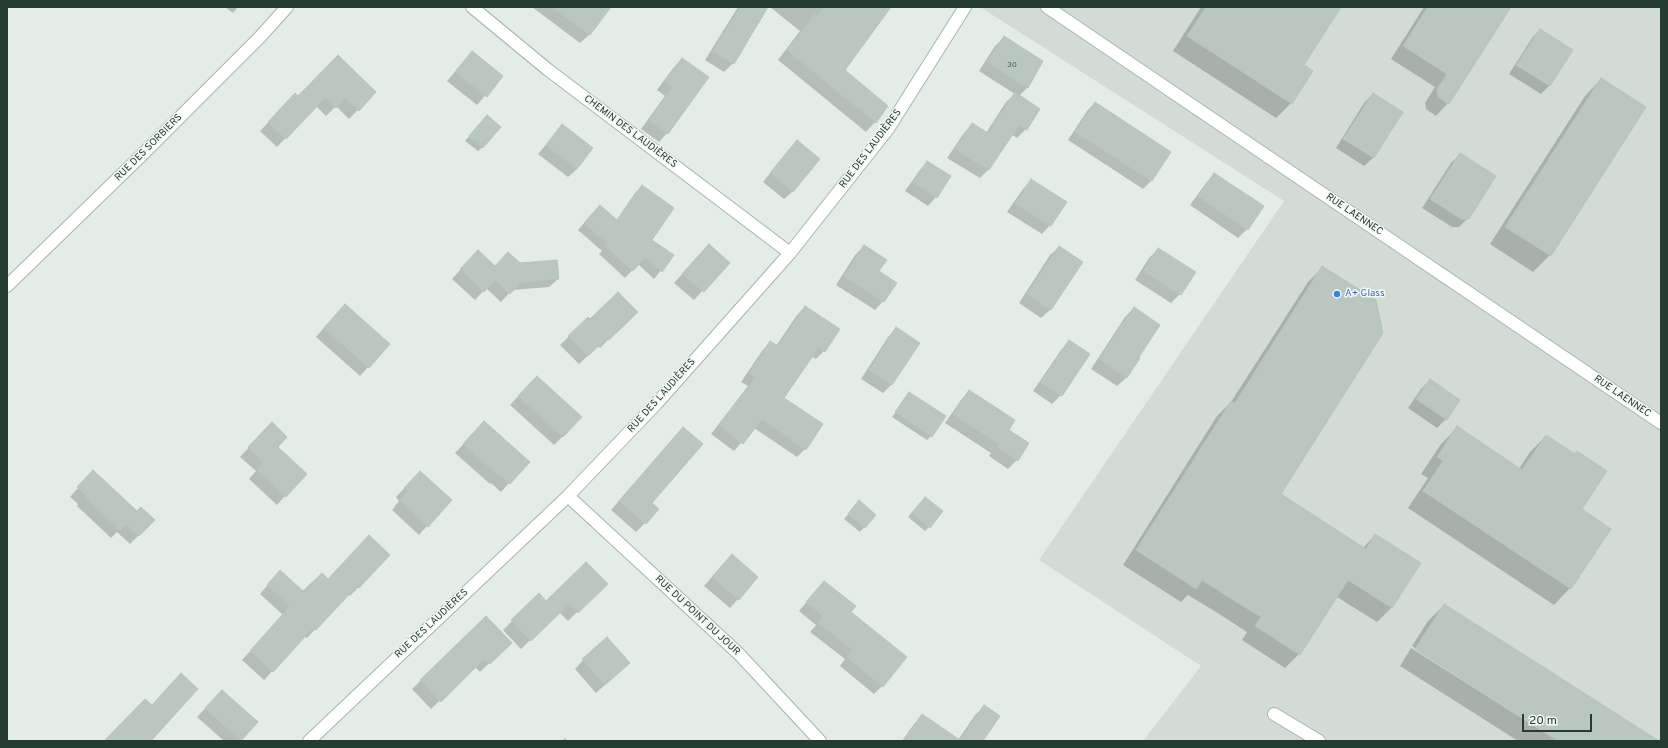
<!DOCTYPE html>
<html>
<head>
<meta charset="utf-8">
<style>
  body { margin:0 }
  #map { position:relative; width:1668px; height:748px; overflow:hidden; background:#e3ede6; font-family:Overpass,sans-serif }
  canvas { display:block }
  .frame { position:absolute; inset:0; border:8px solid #243d30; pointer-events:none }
  .scale { position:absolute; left:1522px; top:714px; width:70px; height:18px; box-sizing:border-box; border:2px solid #243d30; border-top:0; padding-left:5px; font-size:12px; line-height:14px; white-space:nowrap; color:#243d30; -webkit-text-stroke:3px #f4f9f5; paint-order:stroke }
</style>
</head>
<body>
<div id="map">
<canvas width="1668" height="748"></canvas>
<div class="frame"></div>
<div class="scale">20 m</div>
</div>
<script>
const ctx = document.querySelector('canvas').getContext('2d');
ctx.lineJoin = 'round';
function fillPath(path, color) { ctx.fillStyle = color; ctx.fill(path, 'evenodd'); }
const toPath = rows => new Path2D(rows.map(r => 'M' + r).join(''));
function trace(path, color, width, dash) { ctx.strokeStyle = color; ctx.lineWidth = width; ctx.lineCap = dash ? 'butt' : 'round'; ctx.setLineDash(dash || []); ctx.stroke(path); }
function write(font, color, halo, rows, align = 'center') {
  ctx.font = font + ' Overpass,sans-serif'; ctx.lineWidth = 3; ctx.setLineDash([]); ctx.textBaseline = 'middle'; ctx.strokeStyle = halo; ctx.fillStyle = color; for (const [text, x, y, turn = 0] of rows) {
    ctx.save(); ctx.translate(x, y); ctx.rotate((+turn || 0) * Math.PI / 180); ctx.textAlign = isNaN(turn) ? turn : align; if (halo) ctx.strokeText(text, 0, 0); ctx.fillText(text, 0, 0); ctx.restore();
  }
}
const built = toPath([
  [980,7,1661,7,1661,741,1143,741,1201,666,1039,560,1284,201]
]);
const shadow = toPath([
  [225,7,238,7,233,13],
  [532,7,607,7,608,8,589,35,580,43],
  [738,7,767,7,733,63,724,72,705,60],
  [770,7,890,7,844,71,875,122,866,132,778,60,800,31],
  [1201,7,1340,7,1303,65,1291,103,1276,118,1173,51],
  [1424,7,1507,7,1448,103,1436,116,1426,109,1425,103,1435,87,1391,59],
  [1540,30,1572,50,1549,86,1541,94,1509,74,1532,38],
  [1004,37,1042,62,1027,88,1019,96,1026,129,1017,138,1011,134,989,169,980,178,947,158,964,133,972,124,986,133,1006,102,1015,94,979,71,995,46],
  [472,52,502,76,477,105,447,81],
  [682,59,667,133,659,142,641,129,665,96,657,90,674,67],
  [1601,79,1645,107,1550,255,1533,272,1490,244,1585,96],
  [375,92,349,119,336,106,326,116,316,106,277,147,260,131,295,95,298,98],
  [1373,94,1402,113,1373,158,1364,166,1336,148,1364,103],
  [1095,103,1169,152,1151,181,1143,189,1068,140,1087,111],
  [483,120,483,147,478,151,465,141],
  [562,126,577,169,568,177,538,154],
  [789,150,793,191,784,199,763,182],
  [1460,154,1468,218,1459,227,1452,227,1422,208,1451,163],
  [927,162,936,197,928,206,905,191,919,171],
  [1214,174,1247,229,1238,238,1190,205,1206,183],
  [1031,180,1050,225,1042,234,1007,212,1023,189],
  [642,186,650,240,673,255,654,279,638,264,625,278,599,254,602,251,578,230,593,213,616,221,635,193],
  [864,246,878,271,883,301,875,310,836,285,855,255],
  [1059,247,1082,262,1050,310,1041,318,1019,303,1050,255],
  [1158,249,1194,272,1180,294,1171,303,1135,280,1149,258],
  [700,254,728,263,694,300,674,283],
  [469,260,495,267,519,264,558,279,549,287,512,290,501,302,486,288,475,300,452,279],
  [1322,268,1280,495,1363,548,1375,535,1419,563,1391,608,1377,622,1337,597,1299,654,1285,668,1242,640,1247,632,1216,612,1188,595,1181,602,1123,565,1217,416,1231,402,1308,282],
  [805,307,824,351,816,359,811,356,783,399,805,449,797,457,754,428,734,451,711,434,748,386,741,382,762,351,771,342,776,346,797,315],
  [1134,308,1139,358,1126,378,1117,386,1091,369,1125,317],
  [636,312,600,348,598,346,579,364,560,345,588,318,590,320],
  [336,314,368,367,360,376,316,337],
  [896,329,891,385,883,393,861,379,888,337],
  [1069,341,1061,395,1052,404,1033,391,1061,350],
  [1430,380,1446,419,1437,428,1408,408,1421,389],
  [528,386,563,436,554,445,510,405],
  [969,391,1007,430,1017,460,1008,469,989,456,991,453,945,423,961,400],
  [910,393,931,436,927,440,892,417],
  [1457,428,1519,469,1530,452,1546,436,1580,509,1570,588,1554,605,1408,508,1428,478,1421,474,1441,444],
  [476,431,509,483,501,492,491,483,490,484,455,453],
  [263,432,276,447,285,496,277,505,249,479,256,471,240,457],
  [675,437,650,503,645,523,636,532,611,510],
  [85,480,139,535,130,544,117,532,111,538,77,506,78,504,70,497],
  [411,481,427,526,419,535,392,510,399,501,396,497],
  [921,502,929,527,925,531,908,517],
  [855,506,874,515,860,532,844,519],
  [389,555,350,596,348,594,307,638,305,636,264,680,242,660,283,615,260,594,272,580,303,593,328,580],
  [723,564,738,599,730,608,704,586],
  [824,582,850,612,882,686,874,694,840,666,845,659,810,632,816,625,799,611],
  [606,583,568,621,559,612,521,649,503,630,539,595,546,602],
  [1444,605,1658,741,1561,741,1412,646,1428,621],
  [486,617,510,643,480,672,475,667,431,709,412,689],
  [1411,648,1558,741,1518,741,1400,666],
  [583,660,620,671,596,693,575,669],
  [213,700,256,722,240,741,224,741,197,717],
  [984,707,982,741,902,741,914,724,922,715,958,740,975,715],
  [565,738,568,741,562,741]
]);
const building = toPath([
  [552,7,611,7,590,35,552,7],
  [740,7,768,7,734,64,713,51,740,7],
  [824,7,891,7,845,70,888,106,876,123,787,50,815,14,818,16,824,7],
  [1206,7,1341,7,1304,65,1313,71,1292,104,1187,36,1206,7],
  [1428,7,1511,7,1449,104,1438,97,1437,89,1447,74,1403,46,1428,7],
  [1540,29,1573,50,1550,86,1516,65,1540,29],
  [1004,36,1043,61,1028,88,987,62,1004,36],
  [472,51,503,76,487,97,455,72,472,51],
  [338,55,376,92,359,111,345,98,336,108,325,98,286,139,268,122,295,93,298,96,338,55],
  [682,58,709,77,668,134,649,120,673,87,665,81,682,58],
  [1601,78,1646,107,1551,256,1505,227,1601,78],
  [1015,92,1040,109,1027,130,1019,125,989,170,955,149,972,123,988,133,1015,92],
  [1373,93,1403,112,1374,158,1343,139,1373,93],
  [1095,102,1171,152,1152,181,1075,132,1095,102],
  [487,115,501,127,483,148,469,136,487,115],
  [562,124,593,148,577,169,546,145,562,124],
  [797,140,820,159,793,192,770,173,797,140],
  [1460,153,1496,176,1469,219,1461,219,1430,199,1460,153],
  [927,161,951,176,937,198,913,182,927,161],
  [1214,173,1264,206,1248,230,1198,196,1214,173],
  [1031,179,1067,202,1051,226,1015,203,1031,179],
  [642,185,674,208,652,240,674,255,662,272,645,258,633,271,605,246,608,244,584,223,600,205,617,220,642,185],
  [709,244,730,263,704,292,682,274,709,244],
  [864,245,887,260,879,271,897,283,884,302,844,276,864,245],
  [1059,246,1083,262,1051,310,1027,294,1059,246],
  [1158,248,1196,272,1181,295,1143,271,1158,248],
  [478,250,495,266,508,252,520,263,557,260,559,279,522,282,510,294,495,280,484,292,460,269,478,250],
  [1322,266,1376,300,1383,333,1281,494,1366,549,1375,534,1421,563,1392,608,1348,580,1300,655,1255,626,1261,617,1230,598,1202,580,1196,589,1136,550,1231,401,1235,403,1322,266],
  [618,292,638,312,609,340,607,338,588,356,568,336,588,317,590,319,618,292],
  [345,304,390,344,369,368,324,328,345,304],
  [805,306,840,329,825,352,819,347,784,398,823,424,806,450,762,419,743,444,719,425,755,378,749,373,770,341,778,346,805,306],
  [1134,307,1160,325,1139,357,1140,358,1127,378,1099,359,1134,307],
  [896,327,920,343,892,385,869,370,896,327],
  [1069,340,1090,354,1062,396,1041,382,1069,340],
  [537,376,582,417,563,437,518,396,537,376],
  [1430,379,1460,400,1447,420,1416,399,1430,379],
  [969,390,1015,420,1009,430,1029,443,1018,461,997,447,999,444,953,414,969,390],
  [909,392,946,416,932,437,895,412,909,392],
  [484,421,530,462,510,484,500,475,499,476,463,444,484,421],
  [272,422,287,437,278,447,307,474,286,497,257,470,264,462,248,447,272,422],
  [1457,426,1522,470,1546,435,1575,454,1577,451,1607,471,1582,509,1611,529,1571,589,1423,491,1443,461,1437,457,1457,426],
  [683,427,703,444,652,503,659,509,646,524,619,501,683,427],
  [93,470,137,511,141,507,155,520,139,536,126,524,120,530,85,497,86,495,77,487,93,470],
  [420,471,452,500,428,527,400,500,407,492,404,488,420,471],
  [925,497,943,511,930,528,912,513,925,497],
  [859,500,876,515,865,528,848,514,859,500],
  [369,535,390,555,359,588,357,586,316,630,313,628,273,672,250,651,290,606,267,585,280,570,303,591,322,573,328,579,369,535],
  [732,554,758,577,739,600,712,577,732,554],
  [586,562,608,584,578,613,569,604,531,641,511,620,539,593,546,601,586,562],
  [824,581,856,606,851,612,907,657,883,687,847,657,853,650,818,623,823,616,806,602,824,581],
  [1444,604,1534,661,1659,741,1559,741,1415,649,1444,604],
  [486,616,512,643,490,664,484,659,441,702,420,680,486,616],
  [607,637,630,663,605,685,582,659,607,637],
  [181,673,198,689,151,741,104,741,145,699,152,705,181,673],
  [222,690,258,722,241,741,205,708,222,690],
  [984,705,1000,716,983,741,903,741,922,714,960,740,984,705]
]);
const minor = toPath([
  [472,7,547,69,790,253],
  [1047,7,1661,423],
  [7,286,144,153,260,37,287,7],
  [568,496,739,654,820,741],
  [1274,714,1319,741],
  [309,741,568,496,657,403,790,253,888,129,965,7]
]);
const markers = [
  [1337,294,4,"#3f7fe0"]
];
const numberNames = [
  ["30",1012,65]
];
const streetNames = [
  ["CHEMIN DES LAUDIÈRES",630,132,37],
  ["RUE DES SORBIERS",149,148,-45],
  ["RUE DES LAUDIÈRES",871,149,-53],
  ["RUE LAENNEC",1354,215,34],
  ["RUE DES LAUDIÈRES",662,396,-48],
  ["RUE LAENNEC",1622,397,34],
  ["RUE DU POINT DU JOUR",697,616,43],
  ["RUE DES LAUDIÈRES",432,624,-43]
];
const shopNames = [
  ["A+ Glass",1345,294]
];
fillPath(built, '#d2dcd5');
fillPath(shadow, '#0003');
fillPath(building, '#b9c7bf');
trace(building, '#b6c6bc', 1);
trace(minor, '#a6b5ac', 14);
trace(minor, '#fff', 12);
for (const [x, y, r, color] of markers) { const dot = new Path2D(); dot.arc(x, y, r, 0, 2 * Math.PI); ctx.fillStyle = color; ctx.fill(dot); trace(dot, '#f4f9f5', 1.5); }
write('8px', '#496054', null, numberNames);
write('10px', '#243d30', '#f4f9f5', streetNames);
write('10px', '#366cbe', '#f4f9f5', shopNames, 'left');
</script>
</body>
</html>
